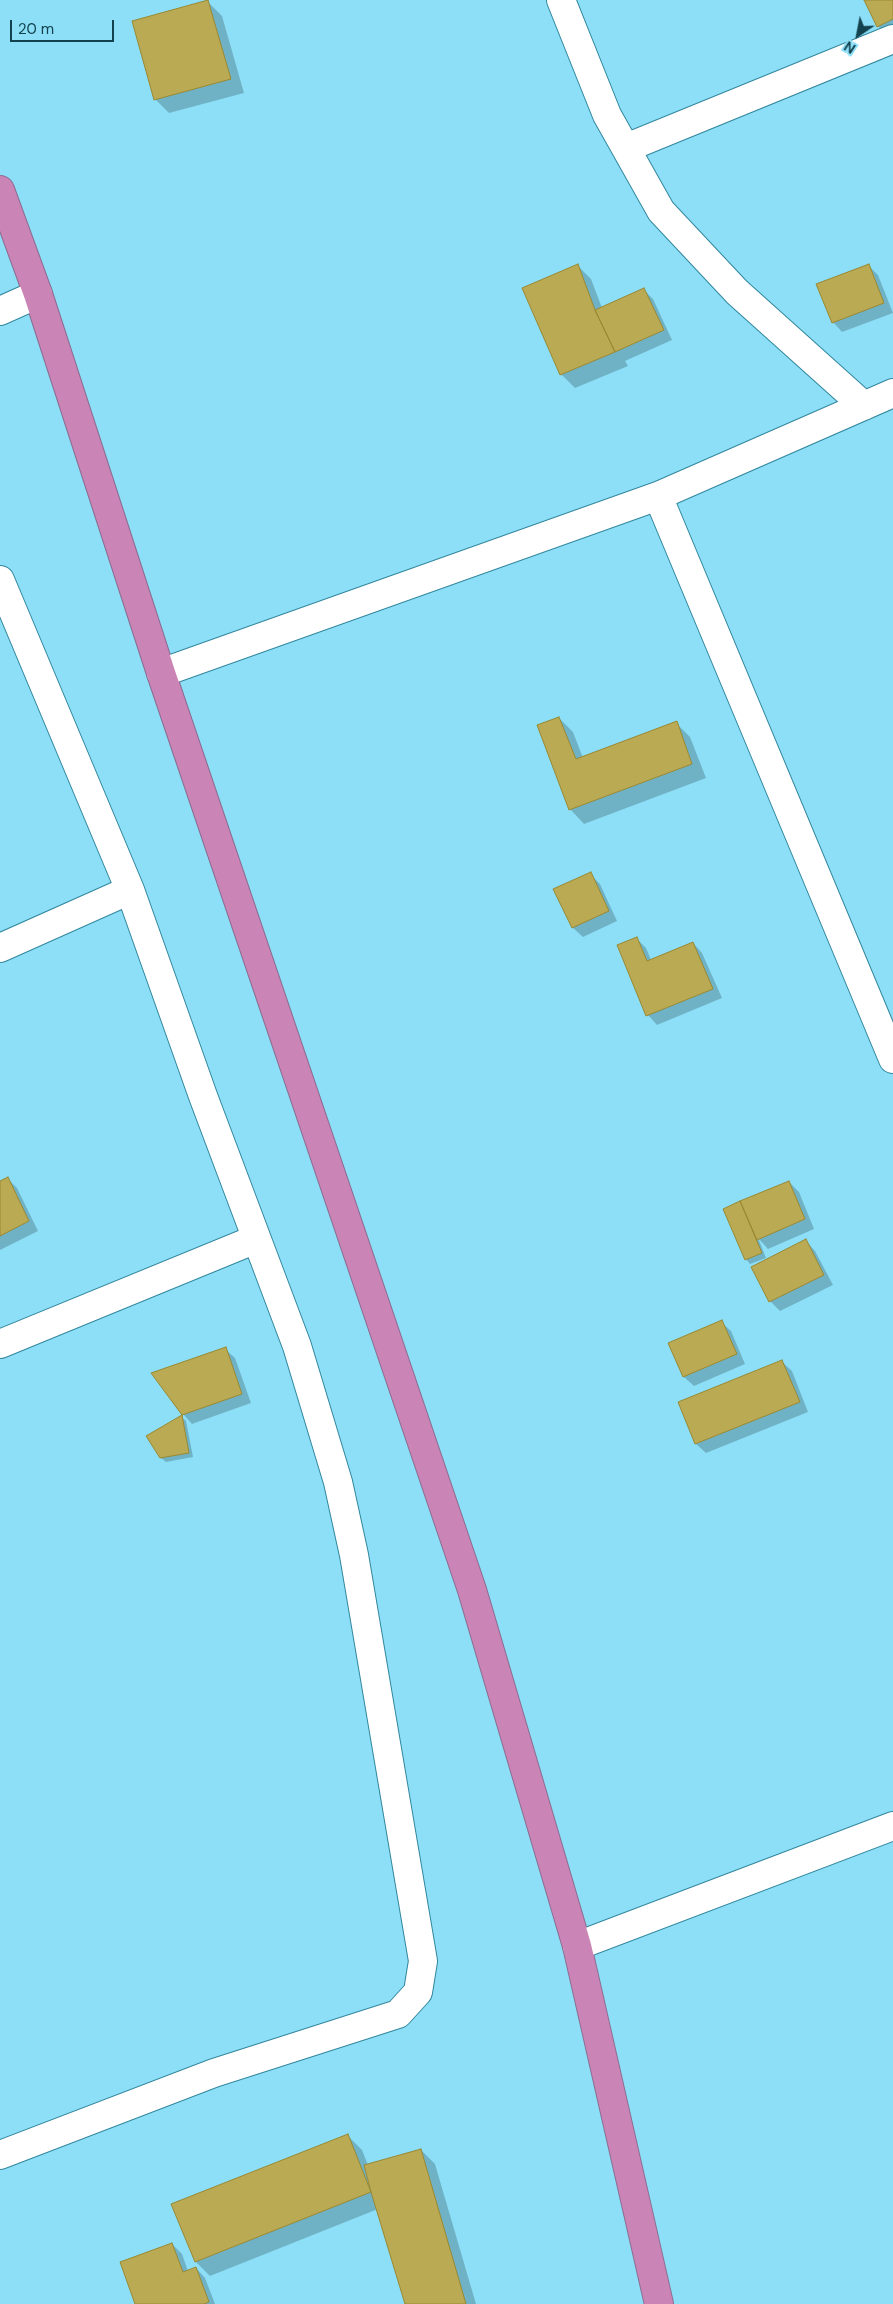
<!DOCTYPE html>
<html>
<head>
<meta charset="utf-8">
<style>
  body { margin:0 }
  #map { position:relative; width:893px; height:2304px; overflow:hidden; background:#8ddff7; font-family:"DM Sans",sans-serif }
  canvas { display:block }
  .north { position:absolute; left:833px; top:10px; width:50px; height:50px; -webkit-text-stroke:4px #8ddff7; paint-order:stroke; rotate:213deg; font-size:14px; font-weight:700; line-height:20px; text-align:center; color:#12424e }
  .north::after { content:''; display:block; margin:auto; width:18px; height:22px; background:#12424e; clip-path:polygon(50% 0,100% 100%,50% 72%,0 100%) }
  .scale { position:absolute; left:10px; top:20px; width:104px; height:22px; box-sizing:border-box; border:2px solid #12424e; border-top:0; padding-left:6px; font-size:15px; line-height:18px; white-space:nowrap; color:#12424e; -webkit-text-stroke:4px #8ddff7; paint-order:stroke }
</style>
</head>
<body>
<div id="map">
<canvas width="893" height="2304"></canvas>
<div class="north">N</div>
<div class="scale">20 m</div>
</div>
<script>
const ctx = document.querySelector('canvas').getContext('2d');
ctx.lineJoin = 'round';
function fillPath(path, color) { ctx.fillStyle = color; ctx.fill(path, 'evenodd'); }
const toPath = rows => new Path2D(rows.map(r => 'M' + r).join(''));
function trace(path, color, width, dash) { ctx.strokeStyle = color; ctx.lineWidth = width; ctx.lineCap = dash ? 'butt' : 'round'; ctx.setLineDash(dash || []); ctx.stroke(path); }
const shadow = toPath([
  [866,0,893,0,893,33,887,36,878,26],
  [208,2,222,16,244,93,169,113,155,99],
  [577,265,591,279,602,308,643,289,653,299,672,340,625,361,628,366,575,388,561,374],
  [868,265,878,275,893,313,842,332,833,322],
  [559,718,573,732,583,758,676,723,690,737,706,778,584,824,570,809],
  [590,874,600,884,617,921,583,937,573,928,555,890],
  [637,939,646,948,651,960,693,943,702,953,722,998,657,1025,648,1015,619,946],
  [8,1179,17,1188,38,1231,0,1250,0,1182],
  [789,1182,799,1192,814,1229,768,1249,758,1238,766,1258,750,1264,746,1259,725,1210],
  [806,1241,815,1251,833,1285,780,1311,770,1301],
  [721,1322,731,1331,745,1364,694,1386,684,1377,670,1344],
  [225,1349,235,1358,251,1403,192,1424,183,1414],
  [782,1362,792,1371,808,1412,706,1453,696,1444,679,1403],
  [181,1417,186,1421,193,1457,166,1462,161,1458],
  [348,2136,362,2150,368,2165,421,2150,435,2164,476,2304,406,2304,378,2209,210,2276,196,2262,173,2205],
  [172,2244,182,2254,188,2271,196,2268,205,2278,215,2304,137,2304]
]);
const building = toPath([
  [208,0,231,79,154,100,132,21,208,0],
  [864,0,893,0,893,19,877,27,864,0],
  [578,264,595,310,615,352,560,375,522,288,578,264],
  [869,264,884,303,832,323,816,284,869,264],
  [644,288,664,330,615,352,595,310,644,288],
  [559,717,576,759,677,721,692,764,569,810,537,725,559,717],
  [591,872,609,911,572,928,553,889,591,872],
  [637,937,647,961,693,942,713,989,646,1016,617,945,637,937],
  [8,1177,29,1221,0,1236,0,1181,8,1177],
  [789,1181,805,1219,757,1240,740,1201,789,1181],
  [740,1201,762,1253,745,1260,723,1209,740,1201],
  [806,1239,824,1275,769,1302,751,1267,806,1239],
  [722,1320,737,1354,683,1377,668,1343,722,1320],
  [226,1347,242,1394,182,1415,151,1373,226,1347],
  [782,1360,800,1402,695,1444,678,1402,782,1360],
  [182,1415,189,1453,160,1458,146,1436,182,1415],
  [348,2134,371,2192,195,2262,171,2204,348,2134],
  [421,2149,466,2304,405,2304,371,2192,364,2165,421,2149],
  [172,2243,183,2272,196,2267,209,2302,204,2304,135,2304,120,2262,172,2243]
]);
const street = toPath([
  [561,0,607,115,661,211,737,292,864,406],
  [626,148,893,39],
  [0,311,38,294],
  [658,496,893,1059],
  [0,580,130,890,203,1096,297,1346,338,1482,354,1555,423,1961,418,1992,398,2014,214,2073,0,2155],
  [161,673,658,496,893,393],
  [0,948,130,890],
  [0,1344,256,1239],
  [577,1946,893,1826]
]);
const highway = toPath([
  [0,190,38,294,161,673,472,1590,577,1946,659,2304]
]);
fillPath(shadow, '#0003');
fillPath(building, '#bbaa54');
trace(building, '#998831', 1);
trace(street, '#32879d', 30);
trace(highway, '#8a6d91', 30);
trace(street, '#fff', 28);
trace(highway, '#ca84b5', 28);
</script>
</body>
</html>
